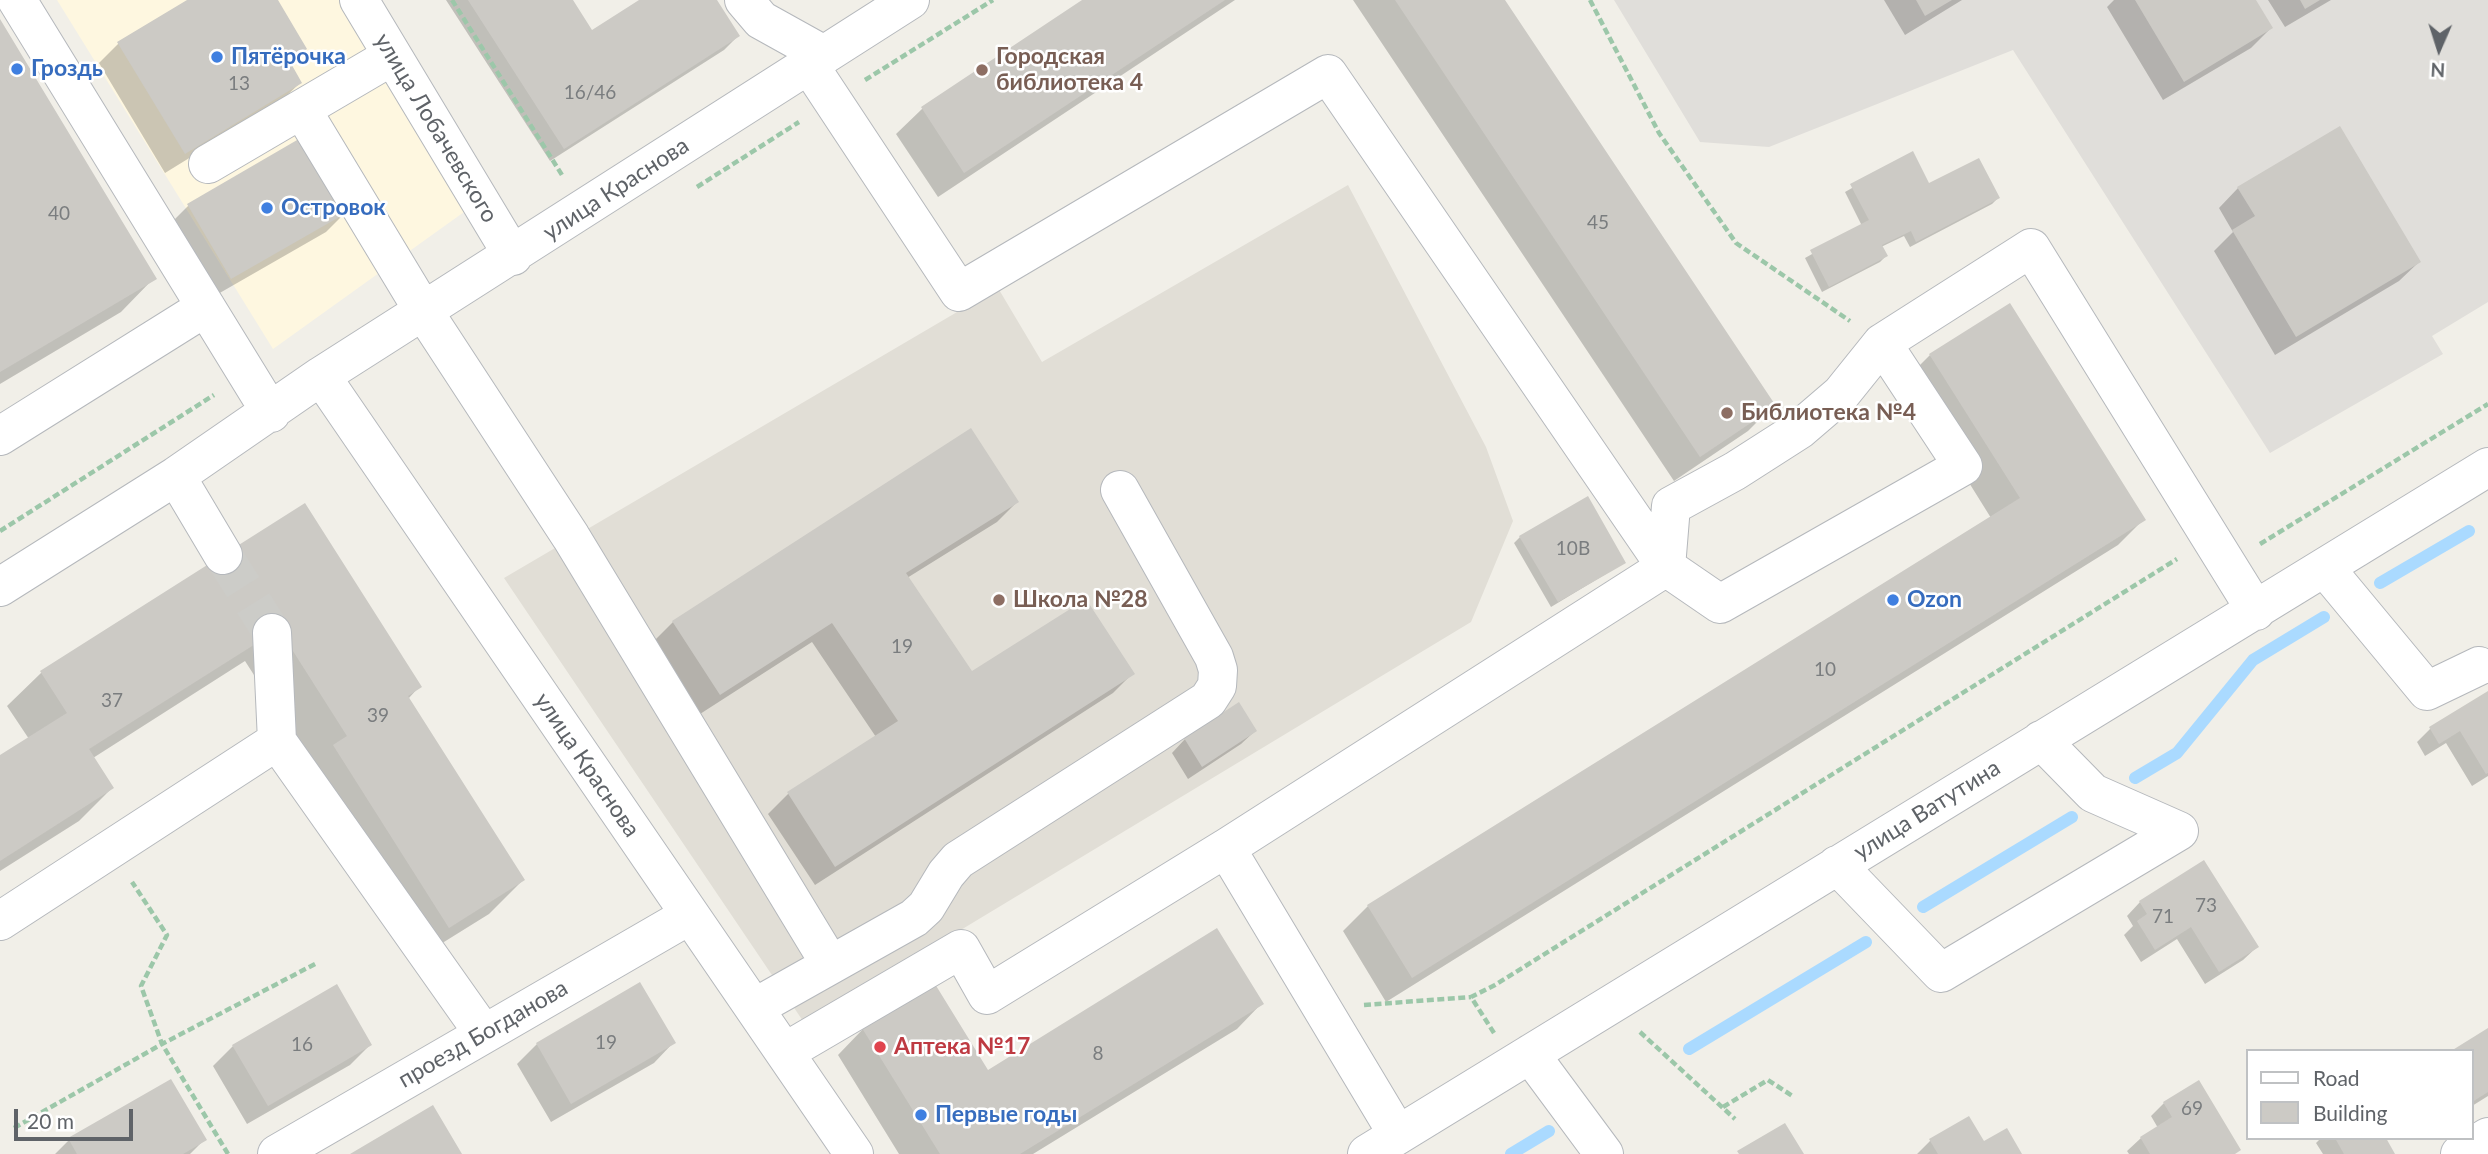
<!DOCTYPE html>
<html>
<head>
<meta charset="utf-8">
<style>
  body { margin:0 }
  #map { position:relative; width:2488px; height:1154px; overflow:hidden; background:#f1efe8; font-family:Lato,sans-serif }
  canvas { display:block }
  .legend { position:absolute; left:2246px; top:1049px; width:228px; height:91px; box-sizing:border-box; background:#fff; border:2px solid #bfc1c3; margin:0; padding:9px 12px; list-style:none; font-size:21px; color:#5f6368 }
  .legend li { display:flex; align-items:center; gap:14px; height:35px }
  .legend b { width:35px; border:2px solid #bfc1c3 }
  .north { position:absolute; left:2404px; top:14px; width:70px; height:70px; -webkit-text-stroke:5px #fff; paint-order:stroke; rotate:183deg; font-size:19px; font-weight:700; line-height:28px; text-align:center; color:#5f6368 }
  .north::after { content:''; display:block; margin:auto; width:24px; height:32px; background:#5f6368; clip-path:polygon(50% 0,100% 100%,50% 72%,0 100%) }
  .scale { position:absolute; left:14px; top:1109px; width:119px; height:32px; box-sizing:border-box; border:4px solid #5f6368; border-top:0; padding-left:9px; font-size:21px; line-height:24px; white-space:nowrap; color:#5f6368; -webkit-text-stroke:5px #fff; paint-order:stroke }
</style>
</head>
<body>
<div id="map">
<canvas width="2488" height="1154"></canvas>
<ul class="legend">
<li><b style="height:9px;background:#fff"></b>Road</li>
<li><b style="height:19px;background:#cccac5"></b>Building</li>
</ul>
<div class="north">N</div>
<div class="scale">20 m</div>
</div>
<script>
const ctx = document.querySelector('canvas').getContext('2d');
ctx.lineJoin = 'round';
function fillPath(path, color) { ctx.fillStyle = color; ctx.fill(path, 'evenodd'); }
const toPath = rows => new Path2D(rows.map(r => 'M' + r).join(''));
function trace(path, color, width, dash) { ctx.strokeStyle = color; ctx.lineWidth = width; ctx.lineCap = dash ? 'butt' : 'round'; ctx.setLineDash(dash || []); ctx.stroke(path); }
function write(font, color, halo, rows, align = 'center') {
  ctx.font = font + ' Lato,sans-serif'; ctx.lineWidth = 5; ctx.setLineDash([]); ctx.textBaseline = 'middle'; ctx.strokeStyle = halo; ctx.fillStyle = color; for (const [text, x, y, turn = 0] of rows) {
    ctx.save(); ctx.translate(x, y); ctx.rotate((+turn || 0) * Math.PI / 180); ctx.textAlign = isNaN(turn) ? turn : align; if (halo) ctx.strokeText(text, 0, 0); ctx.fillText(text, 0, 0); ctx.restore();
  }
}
const commercial = toPath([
  [57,0,351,0,478,202,273,349]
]);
const industrial = toPath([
  [1614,0,2488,0,2488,302,2432,336,2443,354,2270,453,2013,50,1769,147,1700,142]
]);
const education = toPath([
  [1348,185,1486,447,1513,521,1471,622,805,1024,504,578,998,288,1042,362]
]);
const shadow = toPath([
  [190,0,275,0,305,49,289,65,300,83,280,102,165,173,99,63,118,44],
  [446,0,571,0,592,32,642,0,714,0,738,36,724,50,550,161],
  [1085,0,1235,0,938,197,896,134,922,109],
  [1353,0,1502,0,1773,406,1748,431,1674,481],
  [1884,0,1962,0,1905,35],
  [2114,0,2254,0,2271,28,2251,48,2163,100,2107,7],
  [2268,0,2331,0,2285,27],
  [0,22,154,278,121,312,0,384],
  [1912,154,1929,186,1998,198,1992,204,1910,247,1904,236,1881,247,1886,256,1880,262,1822,292,1805,258,1862,226,1845,192],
  [2238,188,2419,262,2399,281,2275,355,2214,251,2233,232,2219,208],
  [188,206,346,212,326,232,211,298,168,226],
  [1930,355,2143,520,2118,545,1386,1002,1343,931,1368,906,1991,518,1905,380],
  [1017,502,997,522,907,578,972,674,1132,674,1113,693,815,885,768,814,788,794,876,737,812,642,700,714,653,642,673,622],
  [305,505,420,686,408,699,523,880,489,914,415,960,313,767,245,661,93,758,112,788,79,821,0,871,0,757,29,739,7,706,41,673],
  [1520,537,1624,563,1551,607,1514,543],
  [2488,693,2488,776,2472,786,2446,743,2425,756,2417,742,2430,729],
  [1255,731,1241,744,1188,779,1172,753,1185,739],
  [2140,902,2257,947,2243,960,2205,984,2177,939,2141,962,2124,935,2133,926,2127,916],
  [1262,1003,1237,1029,1033,1154,899,1154,838,1055,863,1029,987,1072],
  [2488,1030,2488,1096,2472,1106,2472,1051],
  [673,1043,654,1063,551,1122,517,1064,537,1044],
  [370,1045,350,1065,247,1124,213,1066,233,1046],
  [2164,1103,2235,1154,2129,1154,2127,1151,2141,1138,2158,1128,2151,1116],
  [2321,1138,2384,1138,2393,1154,2323,1154,2316,1143],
  [69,1140,204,1140,190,1154,55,1154],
  [1930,1141,1984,1143,2020,1154,1917,1154]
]);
const stream = toPath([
  [2380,583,2469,531],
  [2135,778,2177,753,2253,660,2324,617],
  [1923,907,2072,817],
  [1689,1049,1866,942],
  [1511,1154,1549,1131]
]);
const building = toPath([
  [187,0,278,0,307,49,289,60,302,83,185,154,117,42],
  [468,0,573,0,592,30,639,0,717,0,740,36,564,149],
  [1082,0,1225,0,964,173,921,107],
  [1395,0,1505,0,1776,406,1700,457],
  [1916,0,1952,0,1925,16],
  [2135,0,2256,0,2273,28,2184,82],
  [2300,0,2320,0,2305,9],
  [0,19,157,279,0,372],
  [2340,126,2421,262,2296,337,2232,230,2255,216,2237,187],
  [304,136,348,212,231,279,187,204],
  [1913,151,1929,183,1979,158,2000,198,1916,242,1911,231,1882,245,1888,256,1829,287,1810,250,1869,220,1850,184],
  [2010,303,2146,520,1412,978,1367,905,2020,498,1929,354],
  [971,428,1019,502,906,573,972,671,1086,599,1135,674,835,867,787,792,898,721,832,623,720,695,672,621],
  [1588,496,1626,563,1558,602,1519,536],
  [305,503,422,687,408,696,525,880,449,928,333,745,347,736,279,629,89,749,114,788,0,861,0,755,67,713,40,671],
  [2488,691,2488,773,2486,774,2460,731,2439,744,2429,727],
  [1239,702,1257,731,1202,767,1184,738],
  [2204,860,2259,947,2219,972,2191,927,2155,950,2137,921,2147,914,2139,901],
  [1217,928,1264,1004,1020,1154,940,1154,862,1028,935,984,988,1070],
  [640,982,676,1043,571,1104,536,1043],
  [337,984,372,1045,268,1106,232,1045],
  [2488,1028,2488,1092,2472,1102,2472,1051,2451,1051],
  [171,1079,207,1140,183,1154,77,1154,68,1138],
  [2199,1080,2241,1150,2235,1154,2150,1154,2140,1137,2172,1117,2163,1102],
  [433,1105,462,1154,350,1154],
  [1969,1116,1984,1141,2007,1128,2022,1154,1938,1154,1929,1139],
  [1785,1123,1804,1154,1739,1154,1737,1151],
  [2335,1138,2386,1138,2395,1154,2344,1154]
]);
const minorTunnel = toPath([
  [223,555,272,633]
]);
const path = toPath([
  [452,0,562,175],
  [1590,0,1659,133,1736,243,1850,321],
  [865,80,993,0],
  [697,187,799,122],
  [0,531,214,395],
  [2260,544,2488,404],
  [1364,1005,1471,997],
  [1640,1032,1735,1119],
  [1494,1033,1471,997,1495,985,2177,559],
  [1723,1107,1768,1080,1794,1097],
  [14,1128,162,1044,141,986,167,935,132,882],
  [228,1154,162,1044,317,963]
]);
const minor = toPath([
  [17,0,271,413],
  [359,0,513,256],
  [744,0,761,20,824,55],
  [809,65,959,292,1328,74,1666,567,1226,848,1398,1135],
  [302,110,424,312,571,537,830,964],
  [208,164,392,56],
  [1882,343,1963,466,1720,604,1666,567,1671,506,1735,471,1799,430,1841,394,1882,343,2031,248,2256,611],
  [321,376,854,1154],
  [0,436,206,307],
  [176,476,223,555],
  [2325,568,2427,691,2479,666],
  [0,587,176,476,321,376,910,0],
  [272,633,277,741],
  [1837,865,1941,973,2179,831,2093,793,2041,740],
  [0,921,277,741,484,1034],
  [754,1008,914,918,926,907,946,874,958,860,1208,700,1217,686,1218,670,1214,657,1120,490],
  [785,1052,961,949,987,995,1226,848],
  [1530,1054,1604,1154],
  [277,1154,690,915],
  [1367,1154,2488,467],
  [2460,1154,2488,1137]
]);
const markers = [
  [217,57,7,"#3f7fe0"],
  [17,69,7,"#3f7fe0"],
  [982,70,7,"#8d6e63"],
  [267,208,7,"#3f7fe0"],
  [1727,413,7,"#8d6e63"],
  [999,600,7,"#8d6e63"],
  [1893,600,7,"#3f7fe0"],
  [880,1047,7,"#e0444e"],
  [921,1115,7,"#3f7fe0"]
];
const numberNames = [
  ["13",239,84],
  ["16/46",590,93],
  ["40",59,214],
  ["45",1598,223],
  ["10В",1573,549],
  ["19",902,647],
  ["10",1825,670],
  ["37",112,701],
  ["39",378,716],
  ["73",2206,906],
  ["71",2163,917],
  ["19",606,1043],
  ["16",302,1045],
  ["8",1098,1054],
  ["69",2192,1109]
];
const shopNames = [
  ["Пятёрочка",231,57],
  ["Гроздь",31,69],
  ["Островок",281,208],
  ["Ozon",1907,600],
  ["Первые годы",935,1115]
];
const educationNames = [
  ["Городская",996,57],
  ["библиотека 4",996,83],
  ["Библиотека №4",1741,413],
  ["Школа №28",1013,600]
];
const streetNames = [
  ["улица Лобачевского",436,128,59],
  ["улица Краснова",616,189,-33],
  ["улица Краснова",587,765,56],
  ["улица Ватутина",1927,810,-32],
  ["проезд Богданова",483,1034,-30]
];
const healthNames = [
  ["Аптека №17",894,1047]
];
fillPath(commercial, '#fef7e0');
fillPath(industrial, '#e0deda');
fillPath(education, '#e1ded6');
fillPath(shadow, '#0003');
trace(stream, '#aadaff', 12);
fillPath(building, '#cccac5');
trace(minorTunnel, '#ccccc8', 38, [38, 19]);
trace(minor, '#b5b8bc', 40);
trace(path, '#9cc7a9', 4.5, [7, 3.5]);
trace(minor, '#fff', 38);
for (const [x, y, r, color] of markers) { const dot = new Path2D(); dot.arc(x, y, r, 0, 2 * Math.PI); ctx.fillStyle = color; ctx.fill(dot); trace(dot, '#fff', 2.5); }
write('19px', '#7a7d7f', null, numberNames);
write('bold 23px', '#366cbe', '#fff', shopNames, 'left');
write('bold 23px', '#785e54', '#fff', educationNames, 'left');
write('23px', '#5f6368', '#fff', streetNames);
write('bold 23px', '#be3a42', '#fff', healthNames, 'left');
</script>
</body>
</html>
